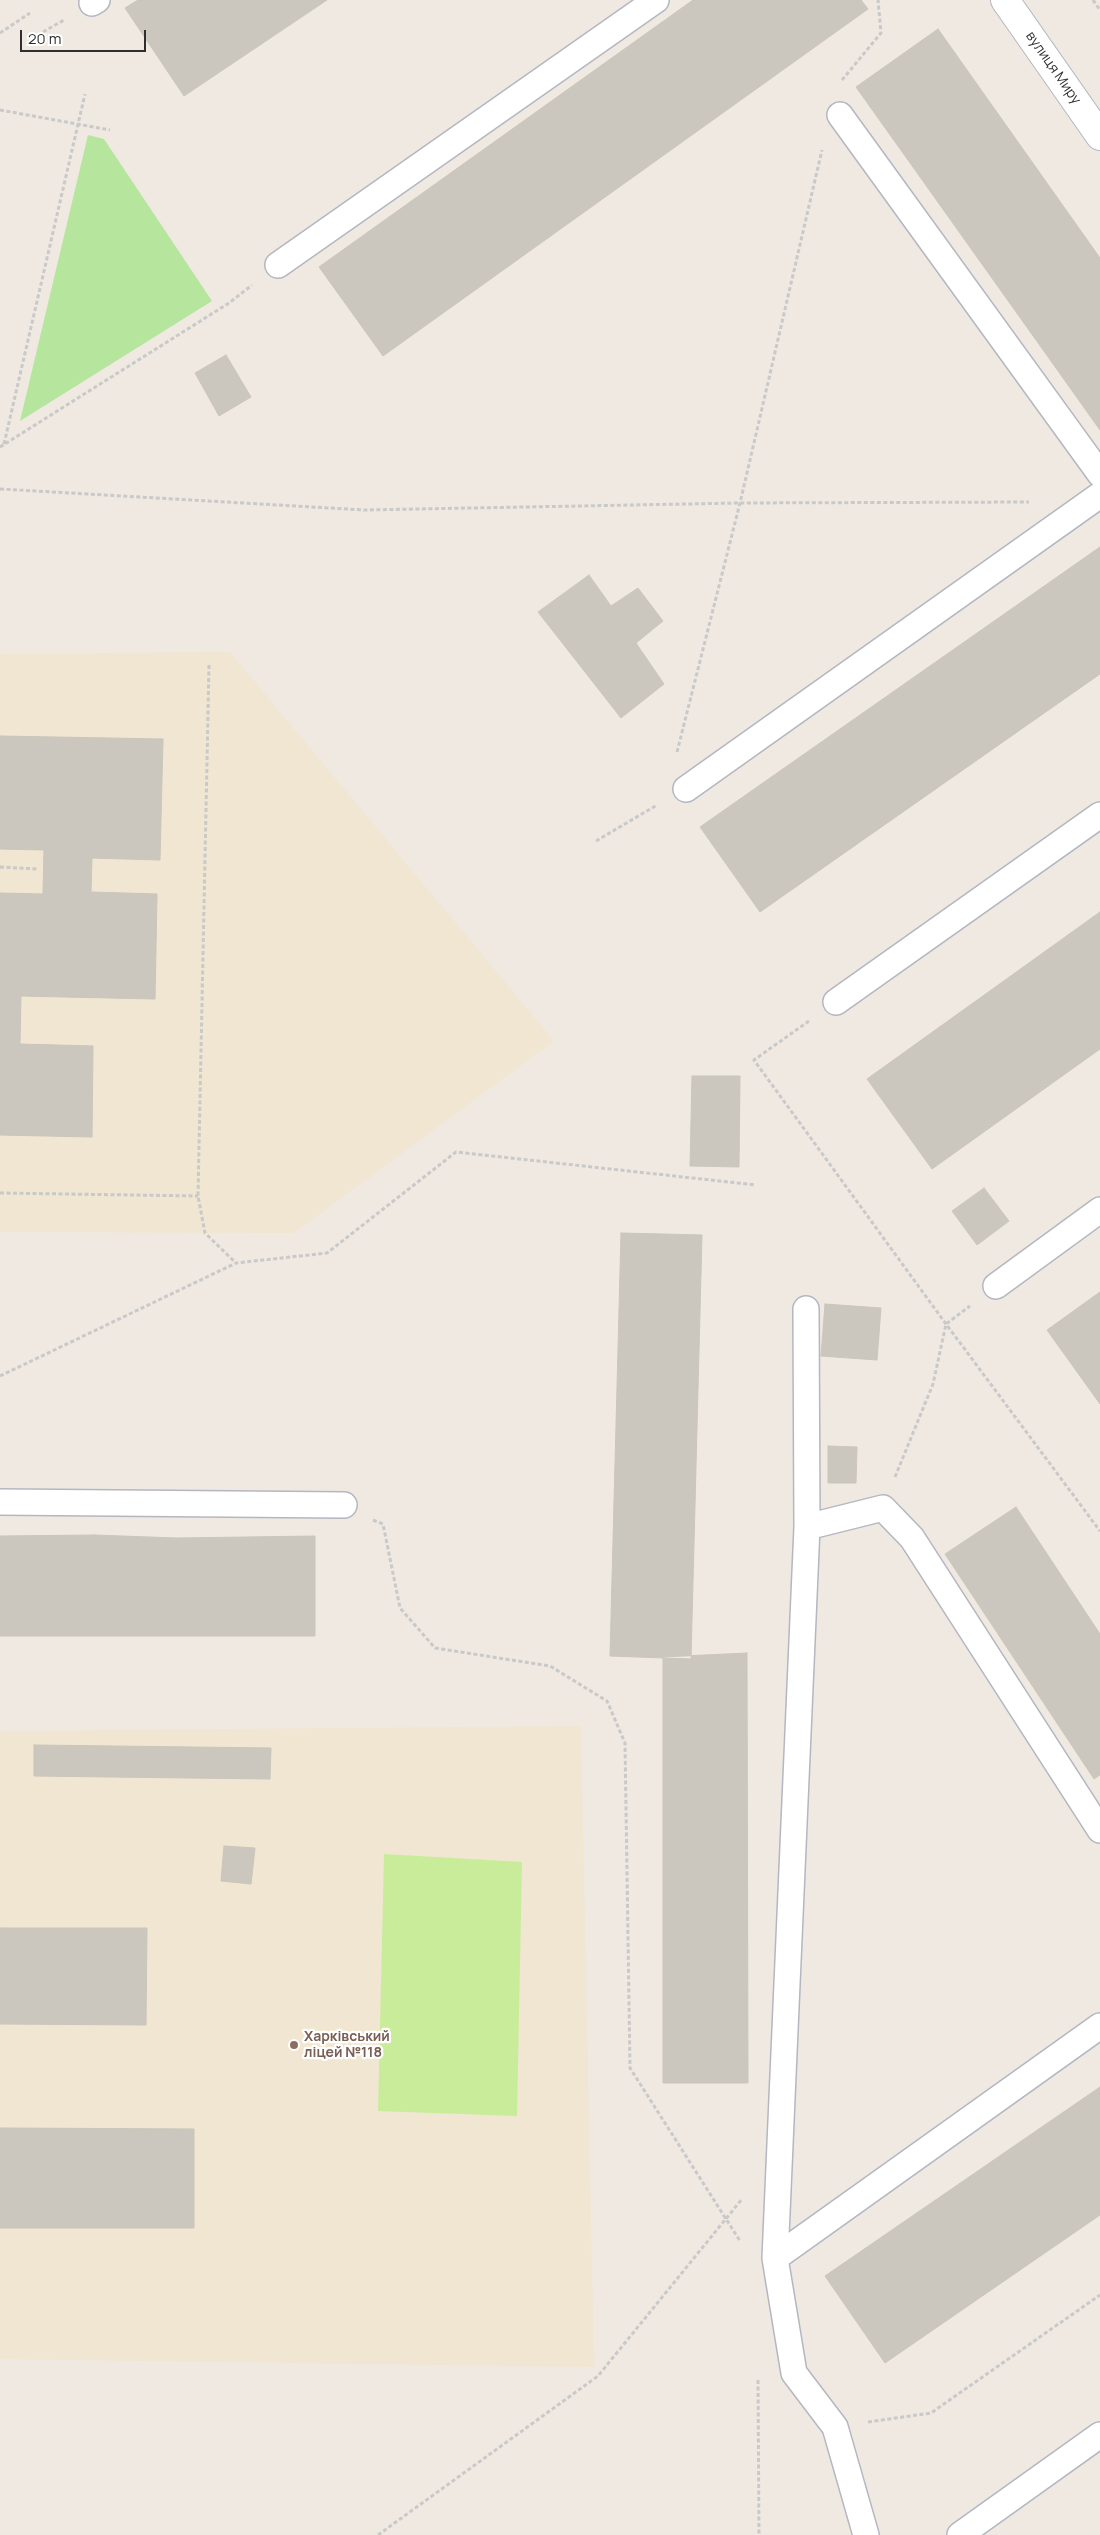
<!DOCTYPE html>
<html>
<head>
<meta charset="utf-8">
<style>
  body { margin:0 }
  #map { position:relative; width:1100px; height:2535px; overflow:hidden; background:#efe9e1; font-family:Manrope,sans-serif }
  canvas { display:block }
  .scale { position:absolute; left:20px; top:30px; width:126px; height:22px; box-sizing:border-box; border:2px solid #2e2e2e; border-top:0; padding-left:6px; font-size:15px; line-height:18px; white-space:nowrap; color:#2e2e2e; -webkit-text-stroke:4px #fff; paint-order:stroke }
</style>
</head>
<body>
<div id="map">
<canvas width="1100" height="2535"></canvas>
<div class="scale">20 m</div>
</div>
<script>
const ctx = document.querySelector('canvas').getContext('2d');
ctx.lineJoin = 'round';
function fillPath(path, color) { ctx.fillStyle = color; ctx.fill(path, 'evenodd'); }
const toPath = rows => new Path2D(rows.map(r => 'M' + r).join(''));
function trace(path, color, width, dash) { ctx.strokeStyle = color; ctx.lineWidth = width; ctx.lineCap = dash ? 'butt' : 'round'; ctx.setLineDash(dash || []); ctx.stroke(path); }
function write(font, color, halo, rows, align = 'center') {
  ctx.font = font + ' Manrope,sans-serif'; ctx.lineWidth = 4.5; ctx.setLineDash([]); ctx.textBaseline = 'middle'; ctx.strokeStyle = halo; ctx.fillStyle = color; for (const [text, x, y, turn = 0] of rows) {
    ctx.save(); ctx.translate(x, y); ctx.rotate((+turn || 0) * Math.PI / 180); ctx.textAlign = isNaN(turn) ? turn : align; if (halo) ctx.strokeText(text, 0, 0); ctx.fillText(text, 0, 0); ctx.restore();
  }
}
const education = toPath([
  [230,652,554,1041,294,1233,0,1232,0,654],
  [581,1726,594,2367,0,2359,0,1731]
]);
const green = toPath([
  [88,135,104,139,212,301,20,421]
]);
const pitch = toPath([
  [384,1854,522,1862,517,2116,378,2111]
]);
const building = toPath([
  [138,0,327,0,184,96,125,8,138,0],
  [693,0,861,0,868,9,383,356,319,267,693,0],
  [938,29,1100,258,1100,430,856,87,938,29],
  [226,355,251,397,219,416,195,373,226,355],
  [1100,547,1100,674,760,912,700,827,1100,547],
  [589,575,611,606,638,588,663,621,636,643,664,684,621,718,538,612,589,575],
  [0,736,163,739,160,860,92,858,91,892,157,894,155,999,21,996,20,1044,93,1046,92,1137,0,1135,0,893,43,894,44,850,0,849,0,736],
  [1100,912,1100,1049,932,1169,867,1079,1100,912],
  [692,1076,740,1076,739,1167,690,1166,692,1076],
  [984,1188,1009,1221,977,1245,952,1211,984,1188],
  [621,1233,702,1235,691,1659,610,1656,621,1233],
  [1100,1292,1100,1404,1047,1330,1100,1292],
  [825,1304,881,1308,877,1360,821,1356,825,1304],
  [828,1446,857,1447,856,1483,828,1483,828,1446],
  [1016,1507,1100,1634,1100,1775,1094,1779,945,1554,1016,1507],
  [95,1535,177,1538,315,1536,315,1636,0,1636,0,1536,95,1535],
  [747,1653,748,2083,663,2083,663,1657,747,1653],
  [34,1745,271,1748,270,1779,34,1776,34,1745],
  [224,1846,255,1848,251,1884,221,1881,224,1846],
  [0,1928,147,1928,146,2025,0,2024,0,1928],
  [1100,2087,1100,2215,885,2363,825,2276,1100,2087],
  [0,2128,194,2129,194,2228,0,2228,0,2128]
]);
const path = toPath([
  [1093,0,1100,10],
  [43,32,64,20],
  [0,33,30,13],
  [842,80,881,33,878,0],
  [0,110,110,130],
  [4,444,85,94],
  [0,447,229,303,252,285],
  [0,489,364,510,740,503,1029,502],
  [209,665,198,1196,205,1233,236,1263],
  [677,752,740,503,822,150],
  [596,841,657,805],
  [0,867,37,869],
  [809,1021,754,1060,946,1324,1100,1531],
  [0,1193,198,1196],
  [0,1376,236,1263,327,1253,456,1152,756,1185],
  [895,1477,933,1384,946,1324,970,1306],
  [373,1520,383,1524,400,1608,435,1648,550,1666,607,1701,625,1743,630,2068,740,2241],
  [758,2380,759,2535],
  [868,2422,931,2413,1100,2295],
  [378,2535,598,2376,742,2199]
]);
const lane = toPath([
  [92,3,97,0],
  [840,115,1100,474],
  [278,265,656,0],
  [686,789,1100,495],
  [836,1002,1100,815],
  [996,1286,1100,1210],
  [806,1309,807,1527,775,2258,794,2373,835,2427,866,2535],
  [0,1502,344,1505],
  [807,1527,883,1508,912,1538,1100,1830],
  [775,2258,1100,2026],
  [960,2535,1100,2435]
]);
const secondary = toPath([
  [1005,0,1100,136]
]);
const markers = [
  [294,2045,5,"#8d6e63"]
];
const streetNames = [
  ["вулиця Миру",1053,68,55]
];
const educationNames = [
  ["Харківський",304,2037],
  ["ліцей №118",304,2053]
];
fillPath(education, '#f0e6d1');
fillPath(green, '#b6e59e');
fillPath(pitch, '#c9ec9a');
fillPath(building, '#cbc7bf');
trace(building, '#cbc5ba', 1);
trace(lane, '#b4b7c1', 28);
trace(secondary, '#b4b7c1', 30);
trace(path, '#c9c9c9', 3, [4, 2.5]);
trace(lane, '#fff', 25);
trace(secondary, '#fff', 28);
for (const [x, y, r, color] of markers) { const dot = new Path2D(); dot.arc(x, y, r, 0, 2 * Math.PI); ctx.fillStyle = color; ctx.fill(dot); trace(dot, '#fff', 2); }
write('14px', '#2e2e2e', '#fff', streetNames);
write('bold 14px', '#785e54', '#fff', educationNames, 'left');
</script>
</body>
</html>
